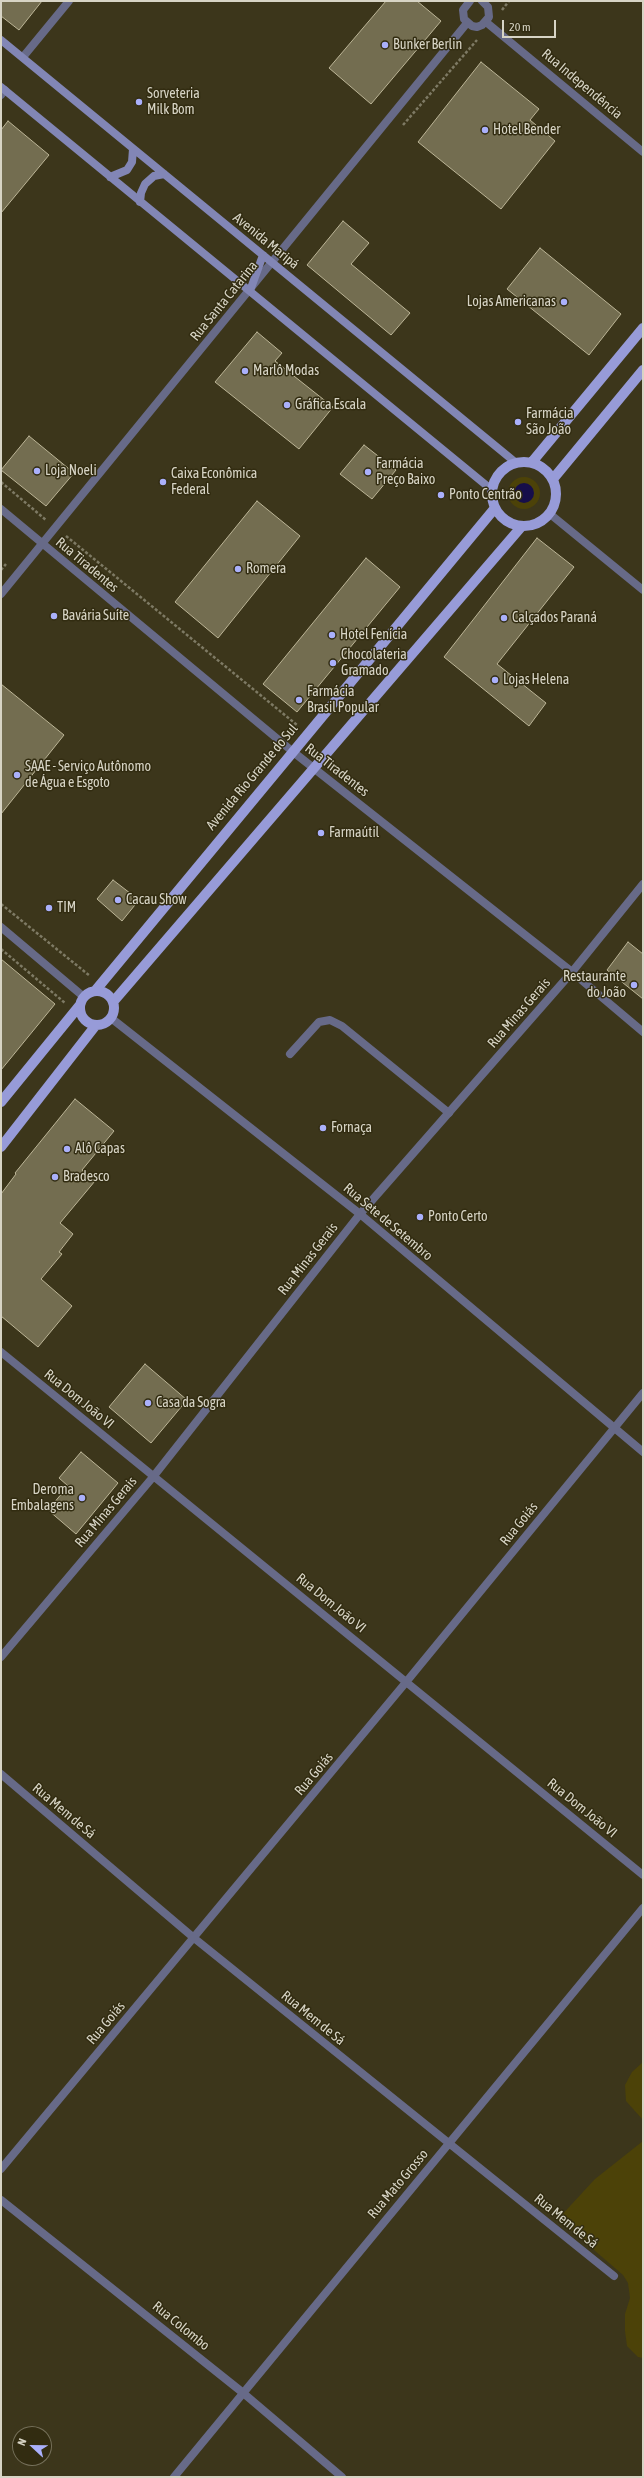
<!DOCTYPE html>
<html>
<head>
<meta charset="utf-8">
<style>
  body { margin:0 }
  #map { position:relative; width:644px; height:2478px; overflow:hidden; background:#3c361b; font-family:"Asap Condensed",sans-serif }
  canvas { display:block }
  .frame { position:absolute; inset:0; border:2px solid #d7d4c5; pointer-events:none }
  .north { position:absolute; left:12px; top:2426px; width:40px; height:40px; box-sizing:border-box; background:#322c11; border:1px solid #746f59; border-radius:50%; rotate:292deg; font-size:11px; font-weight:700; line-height:16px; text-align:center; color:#d7d4c5 }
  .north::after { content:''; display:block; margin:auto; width:14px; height:18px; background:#aab0fb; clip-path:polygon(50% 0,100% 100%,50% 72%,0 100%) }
  .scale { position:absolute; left:502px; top:20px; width:54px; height:18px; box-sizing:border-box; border:2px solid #d7d4c5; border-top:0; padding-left:5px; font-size:12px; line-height:14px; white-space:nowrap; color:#d7d4c5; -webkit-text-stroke:3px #322c11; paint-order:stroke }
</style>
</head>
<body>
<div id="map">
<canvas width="644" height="2478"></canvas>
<div class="frame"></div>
<div class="north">N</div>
<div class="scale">20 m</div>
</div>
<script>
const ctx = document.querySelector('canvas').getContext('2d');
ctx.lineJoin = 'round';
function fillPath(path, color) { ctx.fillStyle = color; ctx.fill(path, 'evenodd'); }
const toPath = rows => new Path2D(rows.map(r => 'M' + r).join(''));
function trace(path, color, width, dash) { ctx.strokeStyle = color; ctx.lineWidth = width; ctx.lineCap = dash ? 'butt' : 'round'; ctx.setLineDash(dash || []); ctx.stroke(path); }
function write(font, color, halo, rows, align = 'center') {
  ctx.font = font + ' "Asap Condensed",sans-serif'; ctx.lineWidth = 3; ctx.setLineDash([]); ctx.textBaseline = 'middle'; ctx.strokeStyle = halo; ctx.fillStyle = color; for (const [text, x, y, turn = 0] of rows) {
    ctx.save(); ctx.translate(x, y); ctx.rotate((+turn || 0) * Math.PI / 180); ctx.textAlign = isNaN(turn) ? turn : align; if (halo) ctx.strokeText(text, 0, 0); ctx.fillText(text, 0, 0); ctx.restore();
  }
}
const green = toPath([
  '508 493a16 16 0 1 1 32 0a16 16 0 1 1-32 0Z',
  [643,2062,643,2120,626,2101,625,2085,632,2072],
  [643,2141,643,2358,638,2357,627,2346,625,2331,625,2314,630,2298,628,2283,623,2275,558,2219,595,2179]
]);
const water = toPath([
  '514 493a10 10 0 1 1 20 0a10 10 0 1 1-20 0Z'
]);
const building = toPath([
  [1,1,42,1,19,30,1,16,1,1],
  [386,1,417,1,441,21,371,104,329,68,386,1],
  [481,62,539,109,530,120,555,141,501,209,418,142,481,62],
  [8,121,49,155,1,213,1,130,8,121],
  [343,221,369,243,351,264,410,313,391,335,307,265,343,221],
  [540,248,621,314,589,355,507,289,540,248],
  [257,332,282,353,275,361,333,407,299,449,215,382,257,332],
  [29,436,74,473,46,506,1,470,29,436],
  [364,445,396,470,372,499,340,474,364,445],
  [257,501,300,536,218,638,175,602,257,501],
  [537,538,574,567,497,664,546,703,529,726,444,657,537,538],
  [366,558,400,587,297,712,263,684,366,558],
  [1,684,64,735,1,814,1,684],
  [113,880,139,900,122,921,97,899,113,880],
  [628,942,643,954,643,999,607,970,628,942],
  [1,959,55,1004,1,1070,1,959],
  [75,1099,114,1131,82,1170,95,1181,60,1223,73,1234,59,1252,62,1254,41,1279,72,1306,38,1347,1,1316,1,1194,16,1174,15,1173,75,1099],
  [145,1364,187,1400,151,1443,109,1407,145,1364],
  [81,1452,118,1483,76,1534,48,1510,68,1486,59,1478,81,1452]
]);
const path = toPath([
  [502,10,509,1],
  [403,125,477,40],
  [1,482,46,520],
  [66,536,297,725],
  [1,570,6,564],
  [1,904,90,976],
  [1,949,65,1003]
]);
const service = toPath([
  [290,1054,319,1022,330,1020,342,1026,449,1113]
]);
const minor = toPath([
  [470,1,463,10,464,19,472,26,477,27,482,25,489,17,488,7,482,1],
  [486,22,643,152],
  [23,57,69,1],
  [1,95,5,90],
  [1,509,292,751,572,972,643,1032],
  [550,514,643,590],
  [1,594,467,23],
  [1,927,84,997],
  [111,1018,360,1214,643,1452],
  [1,1352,643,1875],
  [1,1657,153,1477,360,1214,572,972,643,884],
  [1,1774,194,1938,614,2276],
  [1,2169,407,1681,643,1393],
  [1,2200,242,2392,342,2477],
  [174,2477,643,1908]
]);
const secondary = toPath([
  [1,40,515,462],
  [1,87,492,490],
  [110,177,127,170,132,162,133,149],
  [140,202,141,193,145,184,154,176,164,174],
  [251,288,263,255]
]);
const primary = toPath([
  '492 494a32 32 0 1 1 64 0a32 32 0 1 1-64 0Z',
  [532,462,643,328],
  [553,479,643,370],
  '80 1008a17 17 0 1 1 34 0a17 17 0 1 1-34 0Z',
  [95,991,495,508],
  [113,1002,522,526],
  [1,1102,80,1005],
  [1,1147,96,1025]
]);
const markers = [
  [385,45,4,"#aab0fb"],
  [139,102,4,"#aab0fb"],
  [485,130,4,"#aab0fb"],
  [564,302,4,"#aab0fb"],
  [245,371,4,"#aab0fb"],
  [287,405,4,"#aab0fb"],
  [518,422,4,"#aab0fb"],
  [37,471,4,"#aab0fb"],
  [368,472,4,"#aab0fb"],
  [163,482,4,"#aab0fb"],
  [441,495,4,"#aab0fb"],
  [238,569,4,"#aab0fb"],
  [54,616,4,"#aab0fb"],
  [504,618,4,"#aab0fb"],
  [332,635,4,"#aab0fb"],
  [333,663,4,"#aab0fb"],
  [495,680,4,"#aab0fb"],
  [299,700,4,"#aab0fb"],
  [17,775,4,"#aab0fb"],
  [321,833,4,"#aab0fb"],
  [118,900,4,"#aab0fb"],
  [49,908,4,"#aab0fb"],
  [634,985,4,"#aab0fb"],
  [323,1128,4,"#aab0fb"],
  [67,1149,4,"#aab0fb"],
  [55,1177,4,"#aab0fb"],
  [420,1217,4,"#aab0fb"],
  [148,1403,4,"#aab0fb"],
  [82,1498,4,"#aab0fb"]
];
const poiNames = [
  ["Bunker Berlin",393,45],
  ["Sorveteria",147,94],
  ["Milk Bom",147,110],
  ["Hotel Bender",493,130],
  ["Lojas Americanas",556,302,"right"],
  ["Marlô Modas",253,371],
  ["Gráfica Escala",295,405],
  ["Farmácia",526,414],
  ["São João",526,430],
  ["Farmácia",376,464],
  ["Preço Baixo",376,480],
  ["Loja Noeli",45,471],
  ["Caixa Econômica",171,474],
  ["Federal",171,490],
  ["Ponto Centrão",449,495],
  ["Romera",246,569],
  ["Bavária Suíte",62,616],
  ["Calçados Paraná",512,618],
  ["Hotel Fenícia",340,635],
  ["Chocolateria",341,655],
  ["Gramado",341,671],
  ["Lojas Helena",503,680],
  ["Farmácia",307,692],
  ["Brasil Popular",307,708],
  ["SAAE - Serviço Autônomo",25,767],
  ["de Água e Esgoto",25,783],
  ["Farmaútil",329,833],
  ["Cacau Show",126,900],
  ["TIM",57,908],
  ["Restaurante",626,977,"right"],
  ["do João",626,993,"right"],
  ["Fornaça",331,1128],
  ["Alô Capas",75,1149],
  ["Bradesco",63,1177],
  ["Ponto Certo",428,1217],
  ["Casa da Sogra",156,1403],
  ["Deroma",74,1490,"right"],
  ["Embalagens",74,1506,"right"]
];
const streetNames = [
  ["Rua Independência",582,84,40],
  ["Avenida Maripá",266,241,39],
  ["Rua Santa Catarina",224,301,-51],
  ["Rua Tiradentes",87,565,40],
  ["Rua Tiradentes",337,770,38],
  ["Avenida Rio Grande do Sul",252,777,-50],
  ["Rua Minas Gerais",519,1013,-49],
  ["Rua Sete de Setembro",388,1222,40],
  ["Rua Minas Gerais",308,1259,-52],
  ["Rua Dom João VI",79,1399,39],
  ["Rua Minas Gerais",106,1512,-50],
  ["Rua Goiás",519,1524,-51],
  ["Rua Dom João VI",331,1603,39],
  ["Rua Goiás",314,1774,-50],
  ["Rua Dom João VI",582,1808,39],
  ["Rua Mem de Sá",64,1811,40],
  ["Rua Mem de Sá",313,2018,39],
  ["Rua Goiás",106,2023,-50],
  ["Rua Mato Grosso",398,2184,-50],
  ["Rua Mem de Sá",566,2221,39],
  ["Rua Colombo",181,2326,39]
];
fillPath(green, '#4c4208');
fillPath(water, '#160e4a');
fillPath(building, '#736d50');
trace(building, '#bcb597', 1);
trace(path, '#7e7a64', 2.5, [3, 2]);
trace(service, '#676a88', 8);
trace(minor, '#676a88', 8);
trace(secondary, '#8286b5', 8);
trace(primary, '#979bd8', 10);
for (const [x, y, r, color] of markers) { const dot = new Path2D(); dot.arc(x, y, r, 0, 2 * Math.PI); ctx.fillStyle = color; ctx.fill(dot); trace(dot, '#322c11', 1.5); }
write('14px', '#d7d4c5', '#322c11', poiNames, 'left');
write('14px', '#d7d4c5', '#322c11', streetNames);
</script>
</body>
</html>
